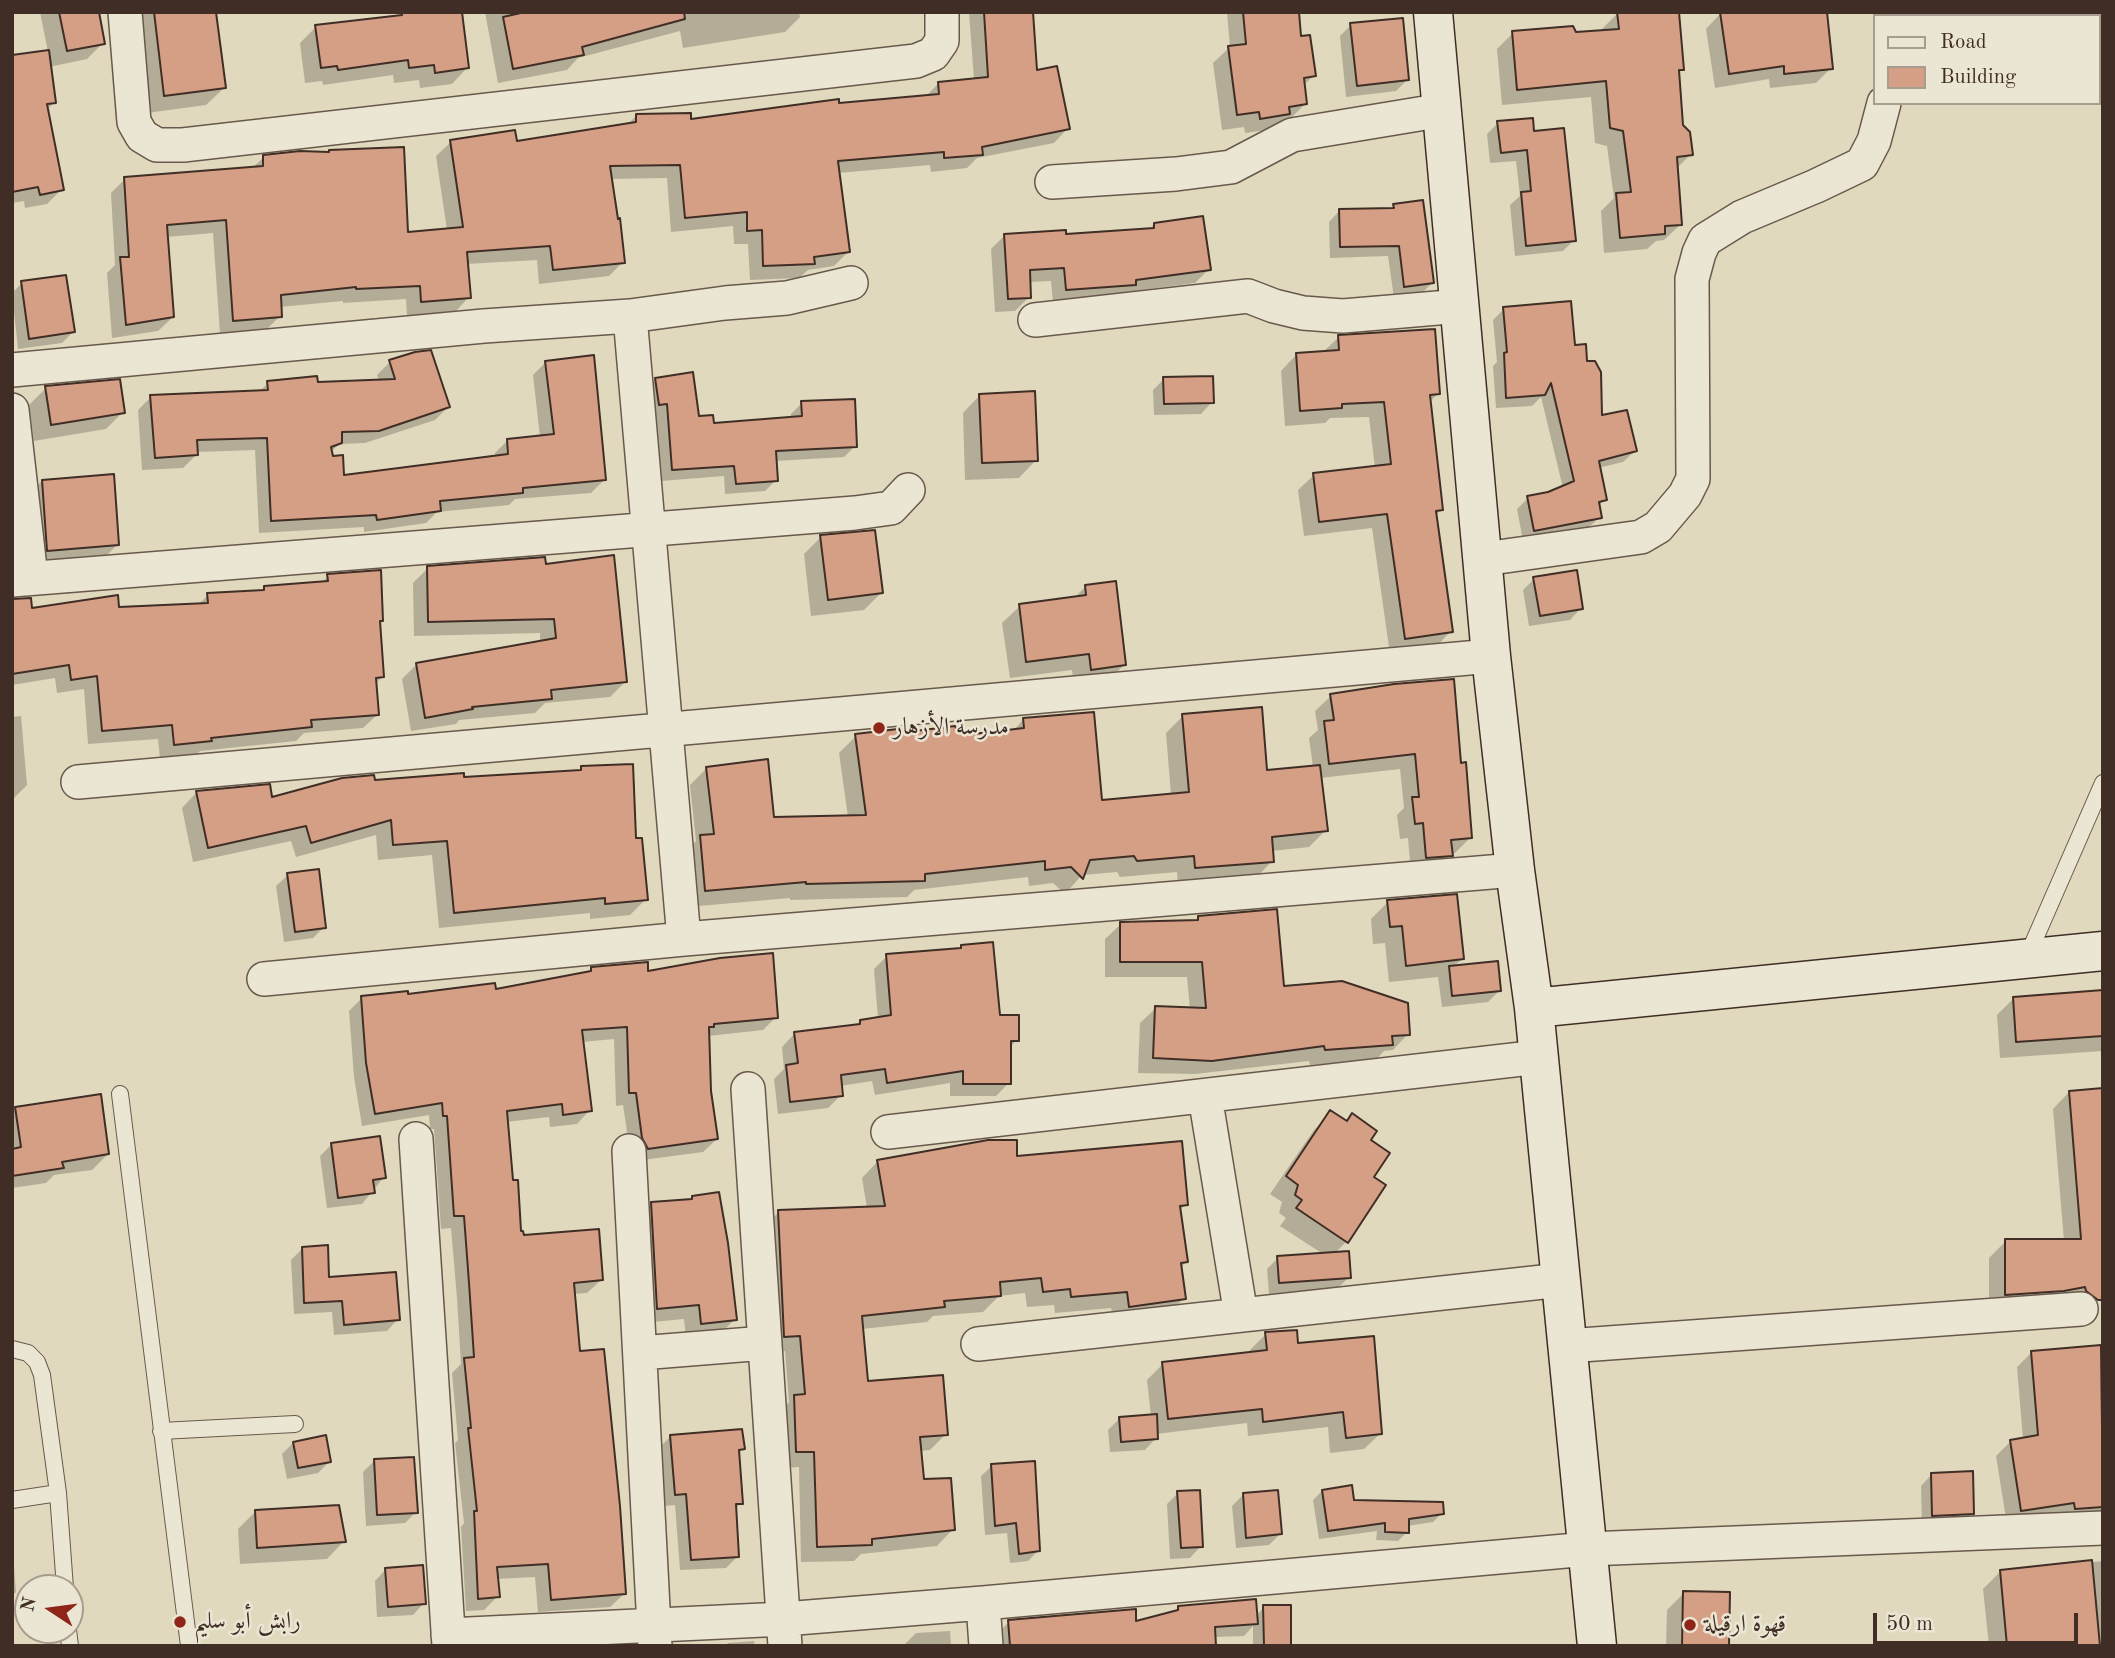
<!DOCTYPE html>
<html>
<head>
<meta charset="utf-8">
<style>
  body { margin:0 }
  #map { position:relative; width:2115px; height:1658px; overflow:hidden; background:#e0d9bd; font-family:"Old Standard TT",serif }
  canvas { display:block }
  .frame { position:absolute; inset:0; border:14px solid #402e26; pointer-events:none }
  .legend { position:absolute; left:1873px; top:14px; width:228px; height:91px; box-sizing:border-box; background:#ebe6d4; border:2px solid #a79c8e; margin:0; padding:9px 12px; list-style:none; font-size:21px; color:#402e26 }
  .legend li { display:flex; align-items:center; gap:14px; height:35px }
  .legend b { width:35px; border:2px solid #a79c8e }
  .north { position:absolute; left:14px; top:1574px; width:70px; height:70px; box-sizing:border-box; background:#ebe6d4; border:2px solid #a79c8e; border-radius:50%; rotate:283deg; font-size:19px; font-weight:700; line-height:28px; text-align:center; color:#402e26 }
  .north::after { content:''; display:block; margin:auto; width:24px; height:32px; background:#8f2418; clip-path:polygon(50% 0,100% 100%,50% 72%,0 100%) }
  .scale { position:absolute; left:1873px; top:1613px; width:205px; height:32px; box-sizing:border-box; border:4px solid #402e26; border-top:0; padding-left:9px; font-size:21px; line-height:24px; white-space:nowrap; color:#402e26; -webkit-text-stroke:5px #ebe6d4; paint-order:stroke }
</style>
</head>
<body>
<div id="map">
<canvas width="2115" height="1658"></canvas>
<div class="frame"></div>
<ul class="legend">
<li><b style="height:9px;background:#ebe6d4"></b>Road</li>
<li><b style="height:19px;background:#d59f85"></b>Building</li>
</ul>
<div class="north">N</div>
<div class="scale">50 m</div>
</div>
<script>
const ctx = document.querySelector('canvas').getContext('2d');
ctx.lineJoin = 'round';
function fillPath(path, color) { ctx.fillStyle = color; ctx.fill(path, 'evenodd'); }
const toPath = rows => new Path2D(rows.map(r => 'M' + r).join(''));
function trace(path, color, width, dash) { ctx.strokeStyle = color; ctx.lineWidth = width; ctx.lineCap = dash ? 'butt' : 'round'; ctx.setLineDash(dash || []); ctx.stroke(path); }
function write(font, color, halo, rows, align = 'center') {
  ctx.font = font + ' "Old Standard TT",Amiri,serif'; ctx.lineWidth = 5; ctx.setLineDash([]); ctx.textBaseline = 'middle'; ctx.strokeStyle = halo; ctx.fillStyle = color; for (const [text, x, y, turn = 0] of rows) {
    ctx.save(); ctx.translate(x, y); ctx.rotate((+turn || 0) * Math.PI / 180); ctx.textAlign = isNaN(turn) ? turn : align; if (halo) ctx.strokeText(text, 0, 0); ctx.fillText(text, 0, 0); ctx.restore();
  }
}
const shadow = toPath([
  [40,12,97,12,103,43,87,59,49,67,54,103,46,110,62,189,47,204,25,208,24,201,12,203,12,57,48,52],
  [121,12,214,13,224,88,206,105,147,113],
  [485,12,799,12,800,17,785,32,683,48,680,31,578,58,567,70,498,83],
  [969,12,1031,12,1036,72,1068,128,1054,143,977,158,967,168,931,172,930,165,838,173,848,252,834,266,808,270,799,278,750,280,748,244,734,244,733,226,671,232,667,178,610,179,623,262,609,276,539,284,537,260,466,264,469,297,455,312,407,316,406,299,343,303,343,301,280,307,280,316,266,330,220,334,213,233,166,237,173,317,158,331,112,338,107,273,115,265,111,193,125,179,252,168,264,157,406,234,447,230,436,156,451,142,515,143,627,125,637,115,689,121,925,97,939,83,974,80],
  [1227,12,1297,12,1300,38,1314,75,1303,86,1306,103,1290,119,1283,120,1273,129,1245,133,1244,127,1222,130,1213,63,1230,47],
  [414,13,467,68,452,84,420,88,419,80,394,83,393,75,323,85,322,81,305,83,300,43,316,27],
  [1618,13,1683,69,1677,74,1682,126,1691,154,1676,169,1681,224,1664,240,1656,241,1647,249,1604,253,1601,211,1614,198,1607,146,1595,143,1591,97,1502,105,1497,49,1513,33,1575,34,1602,32,1602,29],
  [1720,14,1831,68,1816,83,1770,88,1769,79,1715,88,1706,29],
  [1351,25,1407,80,1396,91,1346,97,1340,36],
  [1498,123,1533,133,1574,240,1563,251,1515,256,1510,205,1520,196,1516,161,1490,163,1487,134],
  [1394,206,1433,282,1421,294,1394,298,1388,256,1330,258,1329,222,1340,210,1390,210],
  [1154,224,1209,269,1195,283,1126,292,1120,298,1053,303,1051,281,1029,282,1029,297,1015,311,995,312,991,249,1005,235,1064,236,1149,230],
  [22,283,73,332,62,343,18,349,12,293],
  [1504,309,1573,346,1585,363,1601,418,1635,451,1623,462,1598,468,1605,499,1598,506,1600,517,1588,528,1523,541,1517,509,1528,498,1563,488,1541,397,1532,406,1496,408,1493,366,1497,362,1493,320],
  [1339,337,1438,394,1429,402,1442,509,1435,516,1451,631,1436,647,1390,654,1372,528,1304,536,1298,490,1314,475,1375,468,1369,417,1330,418,1325,423,1285,426,1281,371,1296,355,1323,352],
  [390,362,448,407,435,420,365,443,339,444,331,452,342,477,495,458,495,453,508,440,540,437,533,375,546,362,604,480,591,493,515,499,509,505,437,512,426,523,364,532,364,527,259,533,255,450,196,452,196,455,183,468,142,470,138,410,151,397,259,392,268,383,379,381,377,375],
  [656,379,698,418,712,425,791,419,791,414,802,403,855,446,844,457,775,461,776,480,765,491,725,494,724,476,661,481,656,414,648,415,645,391],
  [1164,379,1212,402,1201,414,1154,415,1153,390],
  [46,388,123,412,106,429,34,441,29,405],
  [980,395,1036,460,1019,478,965,480,963,413],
  [42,481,117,545,100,562,31,567,25,499],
  [821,537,881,593,864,610,811,616,804,554],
  [544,566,625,682,610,697,545,703,535,713,459,720,456,724,411,731,402,679,417,664,540,643,540,633,414,636,413,583,428,568],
  [328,576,381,620,378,624,383,676,375,684,378,714,363,728,304,733,296,741,200,751,196,755,160,759,158,739,88,744,84,689,57,693,55,678,12,685,12,599,31,610,198,605,208,595,260,592,264,588,321,583],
  [1534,579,1581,608,1570,620,1529,626,1523,590],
  [1086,586,1124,665,1107,682,1074,686,1072,670,1010,678,1002,623,1020,606,1074,598],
  [1331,696,1460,765,1471,837,1455,853,1451,853,1436,871,1411,873,1408,838,1400,839,1397,815,1404,808,1400,769,1320,778,1326,830,1309,847,1272,851,1272,861,1256,878,1178,884,1177,872,1120,877,1117,872,1082,875,1065,894,1053,883,1029,886,1028,877,914,890,907,897,790,900,790,898,688,907,684,854,696,841,690,785,707,768,772,818,848,817,839,753,856,736,914,733,956,733,972,736,1012,732,1024,719,1100,802,1171,795,1166,733,1183,716,1265,772,1313,767,1309,738,1318,730,1315,711],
  [21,716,27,785,12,800,12,717],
  [582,768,634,840,646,899,630,915,590,919,590,913,439,928,432,855,378,860,376,835,296,857,291,841,193,862,182,808,197,792,271,800,462,779,578,772],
  [288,875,324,927,313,938,284,942,276,886],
  [1388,902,1462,959,1453,967,1499,991,1488,1002,1442,1007,1438,977,1389,982,1385,943,1373,944,1371,919],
  [1199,917,1282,987,1408,1034,1393,1050,1384,1051,1376,1060,1310,1065,1309,1061,1195,1074,1138,1073,1140,1023,1156,1008,1190,1009,1187,977,1105,977,1105,939,1121,924,1194,922],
  [962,947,998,1016,1017,1040,1009,1048,1009,1083,996,1096,950,1096,950,1083,875,1095,872,1081,840,1086,841,1095,828,1108,778,1114,774,1079,784,1069,782,1047,795,1033,856,1026,860,1021,878,1019,874,969,887,956,959,950],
  [591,969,647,973,776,1017,763,1030,708,1036,710,1091,717,1139,703,1152,635,1161,630,1152,623,1105,616,1106,614,1039,582,1042,590,1110,577,1124,550,1127,549,1117,506,1122,511,1182,520,1233,522,1237,601,1280,587,1293,574,1294,579,1353,624,1594,610,1607,538,1612,535,1577,496,1579,498,1596,484,1610,466,1611,461,1527,464,1523,455,1443,458,1440,452,1373,461,1364,457,1298,451,1228,441,1229,434,1129,430,1129,429,1115,362,1126,354,1077,349,1011,362,998,495,991,587,974],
  [2103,992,2103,1051,2000,1058,1997,1015,2014,998],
  [2069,1092,2103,1299,2046,1307,1989,1311,1989,1258,2006,1241,2064,1241,2053,1109],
  [99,1096,108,1154,92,1170,54,1175,46,1183,12,1188,12,1110],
  [1331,1113,1369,1140,1372,1177,1346,1242,1334,1254,1349,1277,1338,1288,1269,1294,1267,1269,1278,1258,1323,1254,1280,1226,1286,1218,1279,1213,1282,1202,1270,1194,1314,1130],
  [331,1145,384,1177,362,1204,327,1208,320,1156],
  [1015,1158,1186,1204,1179,1211,1187,1261,1180,1268,1184,1298,1168,1314,1114,1322,1111,1308,1055,1313,1054,1305,1027,1307,1025,1293,999,1296,983,1312,933,1316,927,1322,862,1329,866,1383,946,1434,930,1450,920,1451,922,1481,953,1529,937,1546,861,1554,854,1561,801,1562,799,1467,781,1468,778,1413,789,1402,785,1351,768,1353,763,1228,779,1212,867,1208,862,1178,878,1161],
  [693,1197,735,1319,720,1334,686,1338,684,1319,643,1323,637,1219,652,1204,689,1201],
  [303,1248,327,1279,398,1319,387,1331,334,1335,332,1312,294,1314,291,1260],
  [1266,1334,1296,1345,1380,1434,1364,1449,1330,1453,1328,1427,1248,1436,1247,1423,1156,1434,1156,1438,1145,1450,1110,1452,1108,1430,1120,1418,1151,1416,1147,1380,1163,1364,1251,1354,1250,1350],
  [2099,1347,2103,1388,2103,1510,2092,1521,2007,1525,1996,1456,2011,1441,2023,1439,2017,1367,2031,1353],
  [670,1437,743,1449,737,1454,741,1503,735,1509,737,1557,726,1568,680,1570,675,1505,664,1506,659,1448],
  [293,1443,329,1462,318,1473,287,1479,282,1454],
  [374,1461,416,1512,405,1523,366,1526,363,1472],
  [992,1466,1038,1551,1028,1561,1010,1563,1007,1533,985,1535,981,1476],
  [1932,1474,1972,1513,1961,1525,1922,1526,1921,1486],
  [1322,1491,1353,1502,1442,1513,1433,1522,1407,1526,1407,1532,1398,1541,1376,1540,1377,1531,1319,1539,1313,1500],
  [1178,1493,1201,1546,1190,1558,1170,1559,1167,1504],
  [1243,1495,1280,1534,1269,1545,1236,1548,1232,1506],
  [255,1512,344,1541,327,1559,240,1564,238,1529],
  [2103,1561,2103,1646,1989,1646,1983,1589,2000,1572],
  [14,1566,16,1592,12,1596,12,1567],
  [386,1569,424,1603,413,1615,377,1617,375,1581],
  [1684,1593,1728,1646,1666,1646,1667,1610],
  [1264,1607,1289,1646,1253,1646,1253,1626,1244,1636,1214,1637,1214,1646,998,1646,997,1634,1009,1622,1135,1624,1174,1613,1178,1608,1256,1616],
  [950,1631,951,1646,903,1646,916,1633],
  [754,1641,755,1646,725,1646,728,1643]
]);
const building = toPath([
  [59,12,99,12,105,44,67,51,59,12],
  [154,12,216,12,226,88,164,96,154,12],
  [402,12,462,12,469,68,435,73,434,65,409,68,408,60,338,70,337,66,321,68,315,25,402,15,402,12],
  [525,12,684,12,685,19,582,47,584,55,513,69,503,17,525,12],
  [984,12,1033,12,1037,70,1057,66,1070,129,982,147,983,155,944,158,944,152,838,161,850,252,814,257,815,264,763,266,762,230,747,231,747,212,685,218,680,165,610,166,618,219,620,218,625,263,553,270,550,246,467,252,471,298,421,302,420,286,356,289,356,287,281,295,282,317,233,321,226,220,167,225,174,317,126,325,120,257,129,257,124,177,263,166,263,155,300,151,329,152,329,150,404,147,408,232,463,227,450,140,515,130,517,141,636,122,636,114,691,113,691,119,839,99,839,103,939,94,938,82,988,77,984,12],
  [1243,12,1299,12,1301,36,1310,35,1316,76,1304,78,1307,104,1289,107,1290,114,1260,119,1259,112,1237,115,1228,46,1246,44,1243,12],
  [1617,12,1679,12,1684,70,1679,70,1683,125,1690,132,1693,155,1677,157,1682,225,1665,226,1665,234,1620,238,1616,193,1631,192,1623,131,1610,128,1606,81,1517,90,1512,31,1573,26,1576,32,1619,29,1617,12],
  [1720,12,1827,12,1833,69,1784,74,1784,66,1729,74,1720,12],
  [1403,18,1409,80,1357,86,1350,23,1403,18],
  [49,50,56,103,47,104,64,190,40,195,38,187,12,192,12,55,49,50],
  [1533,118,1534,131,1564,128,1576,241,1526,246,1521,192,1531,191,1527,150,1501,153,1497,121,1533,118],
  [1423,200,1434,283,1404,287,1399,246,1340,247,1339,209,1394,208,1393,204,1423,200],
  [1203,216,1211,270,1136,280,1136,285,1066,290,1064,268,1030,270,1031,298,1008,299,1004,234,1066,230,1066,234,1154,228,1154,223,1203,216],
  [66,275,75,332,29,339,21,281,66,275],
  [1571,301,1575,345,1586,344,1587,361,1595,361,1601,372,1602,415,1627,410,1637,451,1599,461,1607,500,1599,502,1602,518,1534,531,1527,496,1548,492,1574,481,1551,383,1545,395,1506,398,1504,353,1507,352,1503,307,1571,301],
  [1435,329,1440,394,1430,395,1443,510,1436,511,1453,632,1405,639,1387,514,1319,522,1313,473,1391,464,1384,402,1342,404,1342,408,1300,411,1296,353,1339,350,1338,335,1435,329],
  [431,350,450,407,379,431,342,432,342,443,331,447,333,456,343,455,344,475,508,454,507,439,554,434,545,361,594,355,606,480,523,488,523,493,440,501,441,511,377,520,376,515,271,521,267,438,197,440,198,455,155,458,150,395,268,390,267,381,317,376,318,382,395,379,389,360,415,352,431,350],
  [693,372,699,416,713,415,714,423,802,416,801,401,855,399,857,447,776,451,778,481,736,484,734,466,672,470,667,404,659,405,655,378,693,372],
  [1213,376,1214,403,1164,404,1163,377,1213,376],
  [120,379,125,413,51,425,45,386,120,379],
  [1035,391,1038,461,982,463,979,394,1035,391],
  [114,474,119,545,47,551,42,480,114,474],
  [875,530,883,593,828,600,820,535,875,530],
  [614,555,627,682,551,690,552,699,472,707,473,709,425,718,416,663,556,638,554,619,428,622,427,566,545,557,546,564,614,555],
  [381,570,383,621,380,621,384,677,376,678,379,715,311,720,312,727,211,738,212,741,174,745,172,725,102,731,97,676,71,680,69,665,12,674,12,599,31,598,32,608,118,595,119,607,208,603,207,593,264,590,264,586,328,581,327,574,381,570],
  [1577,570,1583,609,1540,616,1533,577,1577,570],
  [1116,581,1126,665,1091,670,1089,654,1026,662,1019,604,1086,595,1085,585,1116,581],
  [1454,679,1461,763,1466,762,1472,838,1451,840,1453,856,1426,858,1423,823,1415,824,1412,797,1419,797,1415,754,1329,764,1324,721,1334,720,1330,694,1394,684,1454,679],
  [1262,707,1267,770,1320,765,1328,831,1272,837,1274,862,1195,868,1194,856,1137,861,1134,856,1090,860,1083,879,1071,867,1045,870,1045,861,925,874,925,881,806,884,806,882,705,891,700,835,714,834,706,767,768,759,774,817,866,815,855,734,915,727,915,731,955,726,957,731,973,729,973,734,1024,728,1023,718,1094,712,1102,800,1189,792,1182,714,1262,707],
  [633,764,636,838,642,838,648,900,605,904,605,898,454,913,447,841,393,845,391,820,311,843,306,826,208,848,196,791,270,784,272,797,342,778,374,775,375,780,464,773,464,777,581,770,581,766,633,764],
  [319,869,326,928,295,932,287,873,319,869],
  [1457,894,1464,959,1406,966,1402,926,1390,927,1387,900,1457,894],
  [1277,909,1284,986,1342,981,1408,1003,1410,1035,1392,1036,1393,1045,1325,1050,1324,1046,1212,1061,1153,1058,1155,1006,1206,1008,1202,962,1120,962,1120,922,1198,920,1198,916,1277,909],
  [993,942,1000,1015,1019,1015,1019,1041,1011,1041,1011,1084,963,1084,963,1071,887,1083,885,1069,841,1075,843,1096,790,1102,786,1065,798,1063,794,1032,860,1024,860,1020,891,1015,886,954,961,948,961,945,993,942],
  [773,953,778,1018,714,1024,714,1027,709,1027,711,1091,718,1139,648,1149,642,1138,636,1093,629,1093,627,1027,582,1030,592,1111,563,1115,562,1104,507,1111,513,1180,518,1180,521,1231,523,1231,524,1235,599,1229,603,1280,574,1283,580,1351,604,1349,620,1506,626,1594,551,1600,548,1564,497,1567,500,1597,478,1599,474,1511,477,1511,468,1428,471,1428,464,1358,474,1357,469,1283,464,1216,454,1216,447,1116,443,1116,442,1103,375,1114,366,1063,361,996,408,991,408,994,495,983,496,989,591,971,591,967,648,962,648,971,720,958,773,953],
  [1498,961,1501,991,1452,996,1449,966,1498,961],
  [2103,990,2103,1036,2016,1042,2013,997,2103,990],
  [2103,1088,2103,1300,2098,1300,2086,1291,2085,1287,2064,1291,2005,1295,2005,1239,2081,1239,2069,1091,2103,1088],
  [101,1094,109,1154,62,1162,64,1168,12,1176,12,1149,21,1147,15,1107,101,1094],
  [1330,1110,1347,1121,1352,1113,1377,1131,1371,1140,1390,1153,1374,1177,1386,1185,1348,1243,1296,1208,1302,1200,1295,1195,1298,1185,1286,1176,1330,1110],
  [380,1136,386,1178,373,1180,375,1193,338,1198,331,1143,380,1136],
  [988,1140,1017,1140,1017,1156,1182,1141,1188,1205,1180,1206,1188,1262,1181,1263,1186,1299,1129,1307,1127,1292,1071,1297,1070,1289,1043,1292,1041,1278,1000,1282,1001,1296,944,1301,945,1307,862,1316,868,1381,943,1375,948,1435,920,1437,924,1479,951,1478,955,1530,872,1539,872,1545,817,1547,814,1452,796,1452,794,1395,805,1394,800,1336,784,1337,778,1210,885,1206,877,1160,988,1140],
  [719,1192,728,1243,737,1320,701,1324,699,1305,657,1309,651,1202,692,1199,692,1196,719,1192],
  [328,1245,329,1277,396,1272,400,1320,344,1325,342,1301,304,1303,302,1247,328,1245],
  [1349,1251,1351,1278,1279,1283,1277,1256,1349,1251],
  [1297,1330,1298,1343,1374,1336,1382,1434,1346,1438,1343,1412,1263,1422,1262,1409,1168,1419,1162,1362,1267,1350,1265,1332,1297,1330],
  [2101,1345,2103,1507,2075,1509,2074,1503,2021,1511,2010,1440,2038,1435,2031,1351,2101,1345],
  [1157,1414,1158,1439,1121,1442,1119,1417,1157,1414],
  [742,1429,745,1449,739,1450,743,1504,736,1504,739,1557,691,1560,686,1494,675,1495,670,1435,742,1429],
  [326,1435,331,1462,298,1468,293,1442,326,1435],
  [414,1457,418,1513,377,1515,374,1459,414,1457],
  [1035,1461,1040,1551,1019,1554,1016,1523,995,1526,991,1464,1035,1461],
  [1973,1471,1974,1514,1932,1516,1931,1473,1973,1471],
  [1352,1485,1354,1500,1443,1502,1444,1514,1409,1519,1409,1533,1385,1532,1385,1523,1328,1531,1322,1490,1352,1485],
  [1200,1490,1203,1547,1181,1548,1177,1491,1200,1490],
  [1278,1490,1282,1534,1246,1538,1243,1493,1278,1490],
  [339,1505,346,1542,257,1548,255,1510,339,1505],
  [2092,1560,2100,1646,2007,1646,2000,1570,2092,1560],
  [423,1565,426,1604,388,1607,385,1568,423,1565],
  [1683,1591,1730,1592,1729,1646,1682,1646,1683,1591],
  [1256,1599,1258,1624,1215,1627,1216,1646,1010,1646,1008,1620,1136,1609,1136,1621,1178,1610,1178,1606,1256,1599],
  [1263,1605,1291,1605,1291,1646,1264,1646,1263,1605]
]);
const lane = toPath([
  [2027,957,2103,783],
  [120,1094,189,1646],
  [12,1349,28,1353,37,1362,42,1375,58,1493,65,1588],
  [161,1431,295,1424],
  [12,1500,58,1493],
  [68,1630,70,1646]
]);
const street = toPath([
  [125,12,134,122,142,136,157,145,183,145,916,61,933,54,942,41,942,12],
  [1907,16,1908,12],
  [1052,182,1176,174,1231,167,1292,135,1443,110],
  [630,316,725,303,787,298,851,283],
  [1035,320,1248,296,1274,306,1303,313,1343,316,1461,306],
  [12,370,484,326,630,316,684,939],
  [12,410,31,577],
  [1484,559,1641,537,1658,527,1685,495,1693,479,1692,279,1699,253,1705,240,1742,217,1816,186,1862,164,1874,141,1884,103],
  [12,580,855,513,891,508,908,490],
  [78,782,1491,656],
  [264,979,684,939,1515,870],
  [748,1089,785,1646],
  [1205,1096,1241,1315],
  [888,1132,1539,1057],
  [416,1139,449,1646],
  [629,1151,655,1646],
  [978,1344,1561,1280],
  [1567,1346,2081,1309],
  [640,1353,765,1343],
  [983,1603,986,1646],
  [448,1635,784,1619,983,1603,1588,1549,2103,1528]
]);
const secondary = toPath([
  [1433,12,1491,656,1515,870,1534,1008,1597,1646],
  [1534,1008,2103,951]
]);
const markers = [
  [879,728,7,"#8f2418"],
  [180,1622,7,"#8f2418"],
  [1690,1625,7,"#8f2418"]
];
const poiNames = [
  ["مدرسة الأزهار",893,728],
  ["رابش أبو سليم",194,1622],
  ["قهوة ارقيلة",1704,1625]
];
fillPath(shadow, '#0003');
fillPath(building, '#d59f85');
trace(building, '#402e26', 2);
trace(lane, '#68594c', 18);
trace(street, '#68594c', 36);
trace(secondary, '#402e26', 41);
trace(lane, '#ebe6d4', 16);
trace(street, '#ebe6d4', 33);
trace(secondary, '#ebe6d4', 38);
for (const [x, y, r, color] of markers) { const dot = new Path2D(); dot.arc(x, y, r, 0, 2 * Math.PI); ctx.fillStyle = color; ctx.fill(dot); trace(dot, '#ebe6d4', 2.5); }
write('24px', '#402e26', '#ebe6d4', poiNames, 'left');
</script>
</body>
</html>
